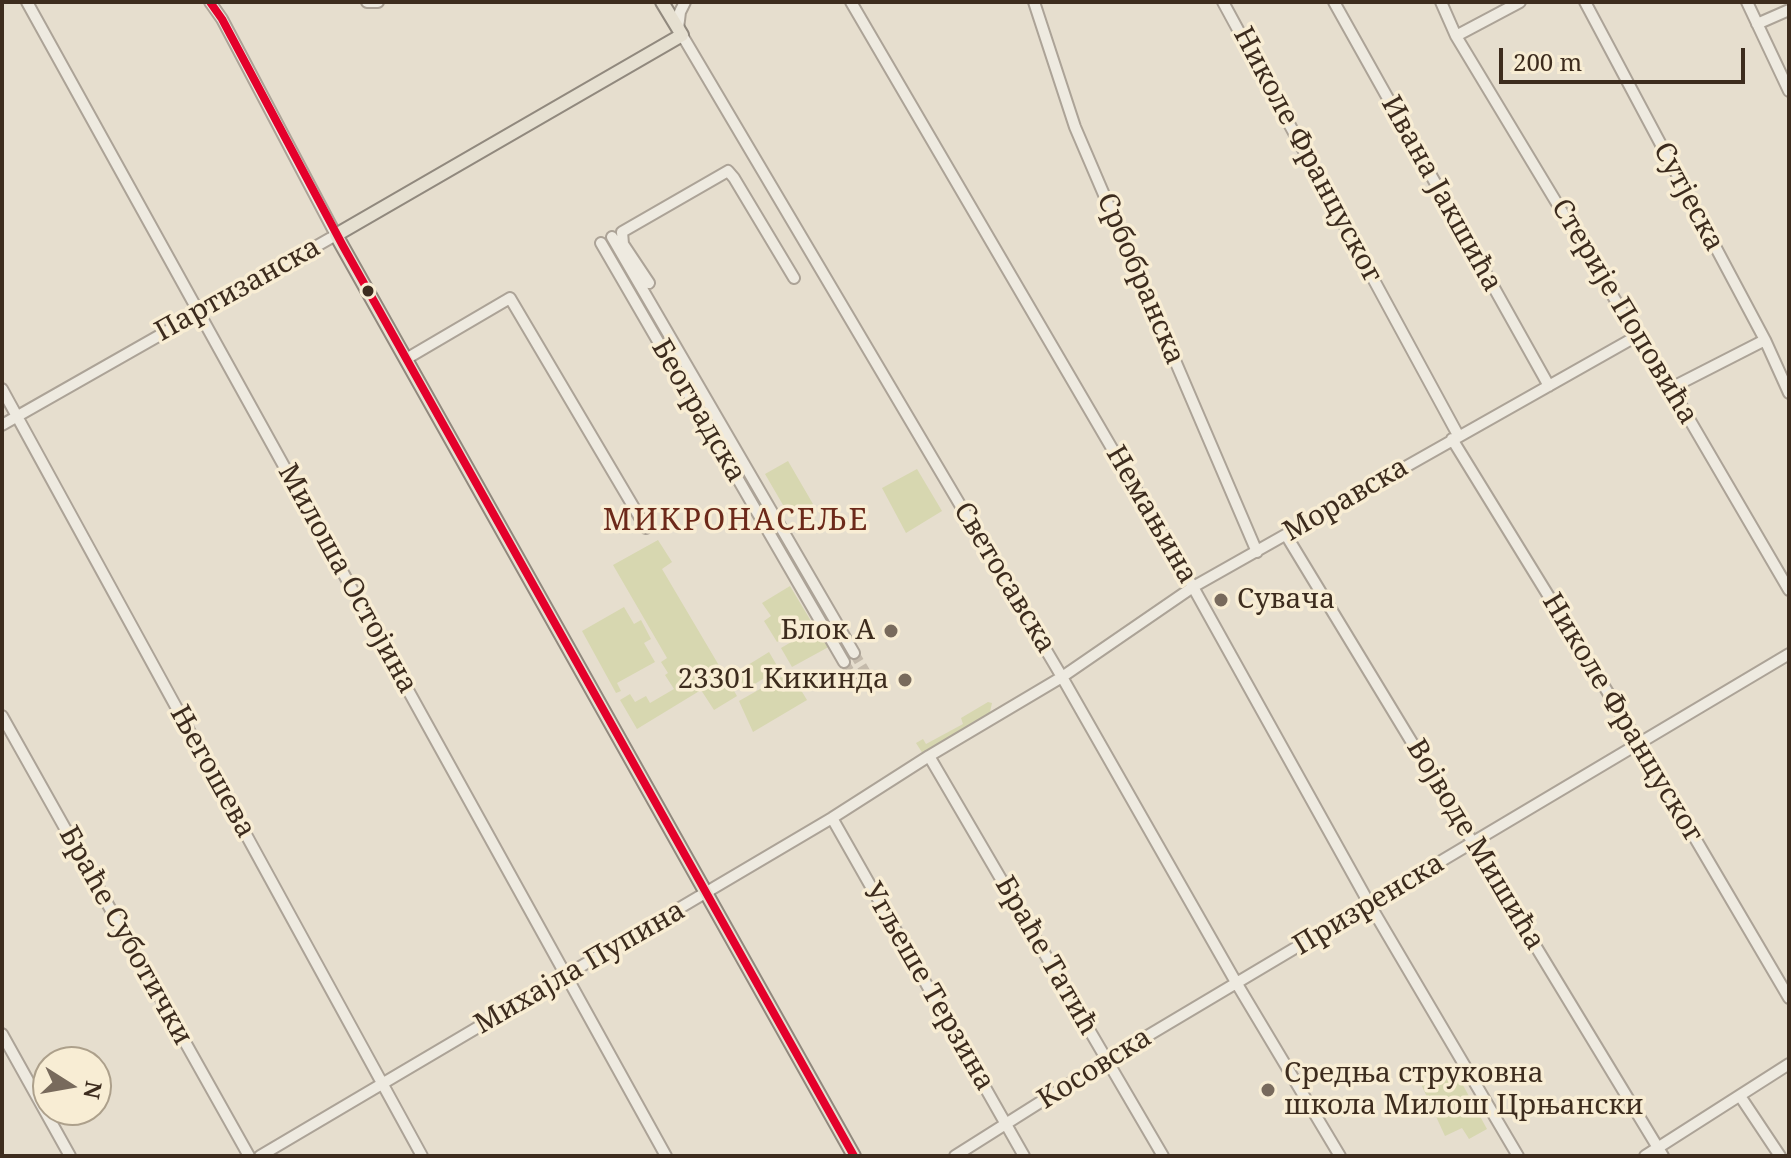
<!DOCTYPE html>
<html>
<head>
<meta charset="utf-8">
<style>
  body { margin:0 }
  #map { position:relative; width:1791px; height:1158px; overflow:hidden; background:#e6dece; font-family:"Noto Serif",serif }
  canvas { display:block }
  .frame { position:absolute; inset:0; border:4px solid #3d2c1e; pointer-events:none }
  .north { position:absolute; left:32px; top:1046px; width:80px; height:80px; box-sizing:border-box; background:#f8edd4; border:2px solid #ada08b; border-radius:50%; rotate:101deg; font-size:22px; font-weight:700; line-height:32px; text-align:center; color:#3d2c1e }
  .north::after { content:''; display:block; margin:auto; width:28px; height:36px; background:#786a5c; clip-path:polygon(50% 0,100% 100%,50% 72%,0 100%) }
  .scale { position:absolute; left:1499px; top:48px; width:246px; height:36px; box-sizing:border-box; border:4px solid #3d2c1e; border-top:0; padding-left:10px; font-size:24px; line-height:28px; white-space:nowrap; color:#3d2c1e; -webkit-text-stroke:6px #f8edd4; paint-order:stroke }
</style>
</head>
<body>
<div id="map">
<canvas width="1791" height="1158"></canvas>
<div class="frame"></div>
<div class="north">N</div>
<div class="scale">200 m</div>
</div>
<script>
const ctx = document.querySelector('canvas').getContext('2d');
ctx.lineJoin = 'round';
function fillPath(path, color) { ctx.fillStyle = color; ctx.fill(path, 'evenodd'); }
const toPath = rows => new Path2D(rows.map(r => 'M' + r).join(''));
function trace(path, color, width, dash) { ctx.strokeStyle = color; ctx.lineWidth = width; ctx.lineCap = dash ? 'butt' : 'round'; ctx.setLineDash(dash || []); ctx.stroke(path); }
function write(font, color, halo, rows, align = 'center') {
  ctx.font = font + ' "Noto Serif",serif'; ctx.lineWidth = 7; ctx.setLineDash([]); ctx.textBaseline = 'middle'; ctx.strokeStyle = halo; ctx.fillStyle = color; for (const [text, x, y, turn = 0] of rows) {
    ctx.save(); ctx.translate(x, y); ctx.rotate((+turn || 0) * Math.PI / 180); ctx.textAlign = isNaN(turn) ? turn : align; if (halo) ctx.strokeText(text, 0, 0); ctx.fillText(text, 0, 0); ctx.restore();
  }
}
const green = toPath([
  [788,461,813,504,790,517,765,474],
  [917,469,942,511,906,533,882,488],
  [658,540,672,562,662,569,737,696,714,710,701,690,637,729,620,700,630,694,635,702,646,696,650,703,674,689,665,675,668,673,661,662,667,658,613,565],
  [790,586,811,621,777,642,764,621,771,616,762,603],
  [624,607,634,624,641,620,651,639,644,643,655,662,617,683,621,691,616,693,582,631],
  [822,624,834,644,792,667,781,648],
  [769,652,779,669,745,690,735,673],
  [790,672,807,700,753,732,739,701],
  [988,702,992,703,990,712,981,720,923,754,916,743,923,739,926,744,963,724,961,718],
  [1453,1067,1487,1129,1469,1139,1462,1128,1445,1136,1421,1084]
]);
const minorTunnel = toPath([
  [854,653,866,673],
  [844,662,855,680]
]);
const minor = toPath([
  [27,2,666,1156],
  [367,2,378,2],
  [851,2,1193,587,1370,905,1518,1156],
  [1034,2,1075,127,1257,552],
  [1223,2,1458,435],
  [1334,2,1549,386],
  [1441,2,1456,36,1637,336,1671,388,1789,590],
  [1585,2,1765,340,1789,393],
  [1747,2,1789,91],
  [1757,24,1789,10],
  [678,29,680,12,685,2],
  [682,35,1062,677,1237,984,1340,1156],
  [1456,36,1520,2],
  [612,237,854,653],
  [601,243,844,662],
  [649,283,623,244,622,232,728,171,734,178,794,278],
  [406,359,510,298,646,528],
  [1671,388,1765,340],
  [2,389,422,1156],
  [2,425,336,235,222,19,210,2],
  [1452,439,1639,743,1789,998],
  [1286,535,1663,1156],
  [2,716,249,1156],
  [929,756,1163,1156],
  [832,818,1024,1156],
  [2,1034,70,1156],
  [1740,1096,1780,1156],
  [260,1156,832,818,929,756,1062,677,1193,587,1637,336],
  [955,1156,1107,1060,1789,654],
  [1645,1156,1789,1064]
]);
const major = toPath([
  [662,2,682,35,336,235,854,1156]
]);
const bus1 = toPath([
  [210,2,222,19,343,246,854,1156]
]);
const markers = [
  [368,291,7,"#3d2c1e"],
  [1221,600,8,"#786a5c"],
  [891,631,8,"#786a5c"],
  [905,680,8,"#786a5c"],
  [1268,1090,8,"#786a5c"]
];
const streetNames = [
  ["Николе Француског",1307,155,62],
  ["Ивана Јакшића",1441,194,61],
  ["Сутјеска",1688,197,62],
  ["Србобранска",1140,279,67],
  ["Партизанска",238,290,-29],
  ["Стерије Поповића",1624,312,59],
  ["Београдска",698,411,60],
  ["Моравска",1346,500,-30],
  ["Немањина",1151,515,60],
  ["Светосавска",1004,578,59],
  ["Милоша Остојина",347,579,61],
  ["Николе Француског",1622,718,59],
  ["Његошева",212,772,61],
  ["Војводе Мишића",1475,845,59],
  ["Призренска",1369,905,-31],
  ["Браће Суботички",125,936,61],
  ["Браће Татић",1046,956,60],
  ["Михајла Пупина",580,968,-30],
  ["Угљеше Терзина",928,987,60],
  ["Косовска",1095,1069,-32]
];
const poiNames = [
  ["Сувача",1237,600],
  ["Блок А",875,631,"right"],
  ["23301 Кикинда",889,680,"right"],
  ["Средња струковна",1284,1074],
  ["школа Милош Црњански",1284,1106]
];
const neighbourhoodNames = [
  ["МИКРОНАСЕЉЕ",736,521]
];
fillPath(green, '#d7d7b0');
trace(minorTunnel, '#c4baab', 10, [10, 5]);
trace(minor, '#aca397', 14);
trace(major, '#91897e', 16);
trace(minor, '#eeeae0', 10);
trace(major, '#e6e0d1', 12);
trace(bus1, '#e4002b', 8);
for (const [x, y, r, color] of markers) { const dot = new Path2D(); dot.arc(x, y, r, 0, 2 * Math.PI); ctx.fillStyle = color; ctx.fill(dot); trace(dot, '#f8edd4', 3); }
write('28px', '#3d2c1e', '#f8edd4', streetNames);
write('28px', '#3d2c1e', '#f8edd4', poiNames, 'left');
ctx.letterSpacing = '2px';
write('30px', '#6c291a', '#f8edd4', neighbourhoodNames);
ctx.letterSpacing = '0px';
</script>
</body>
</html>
